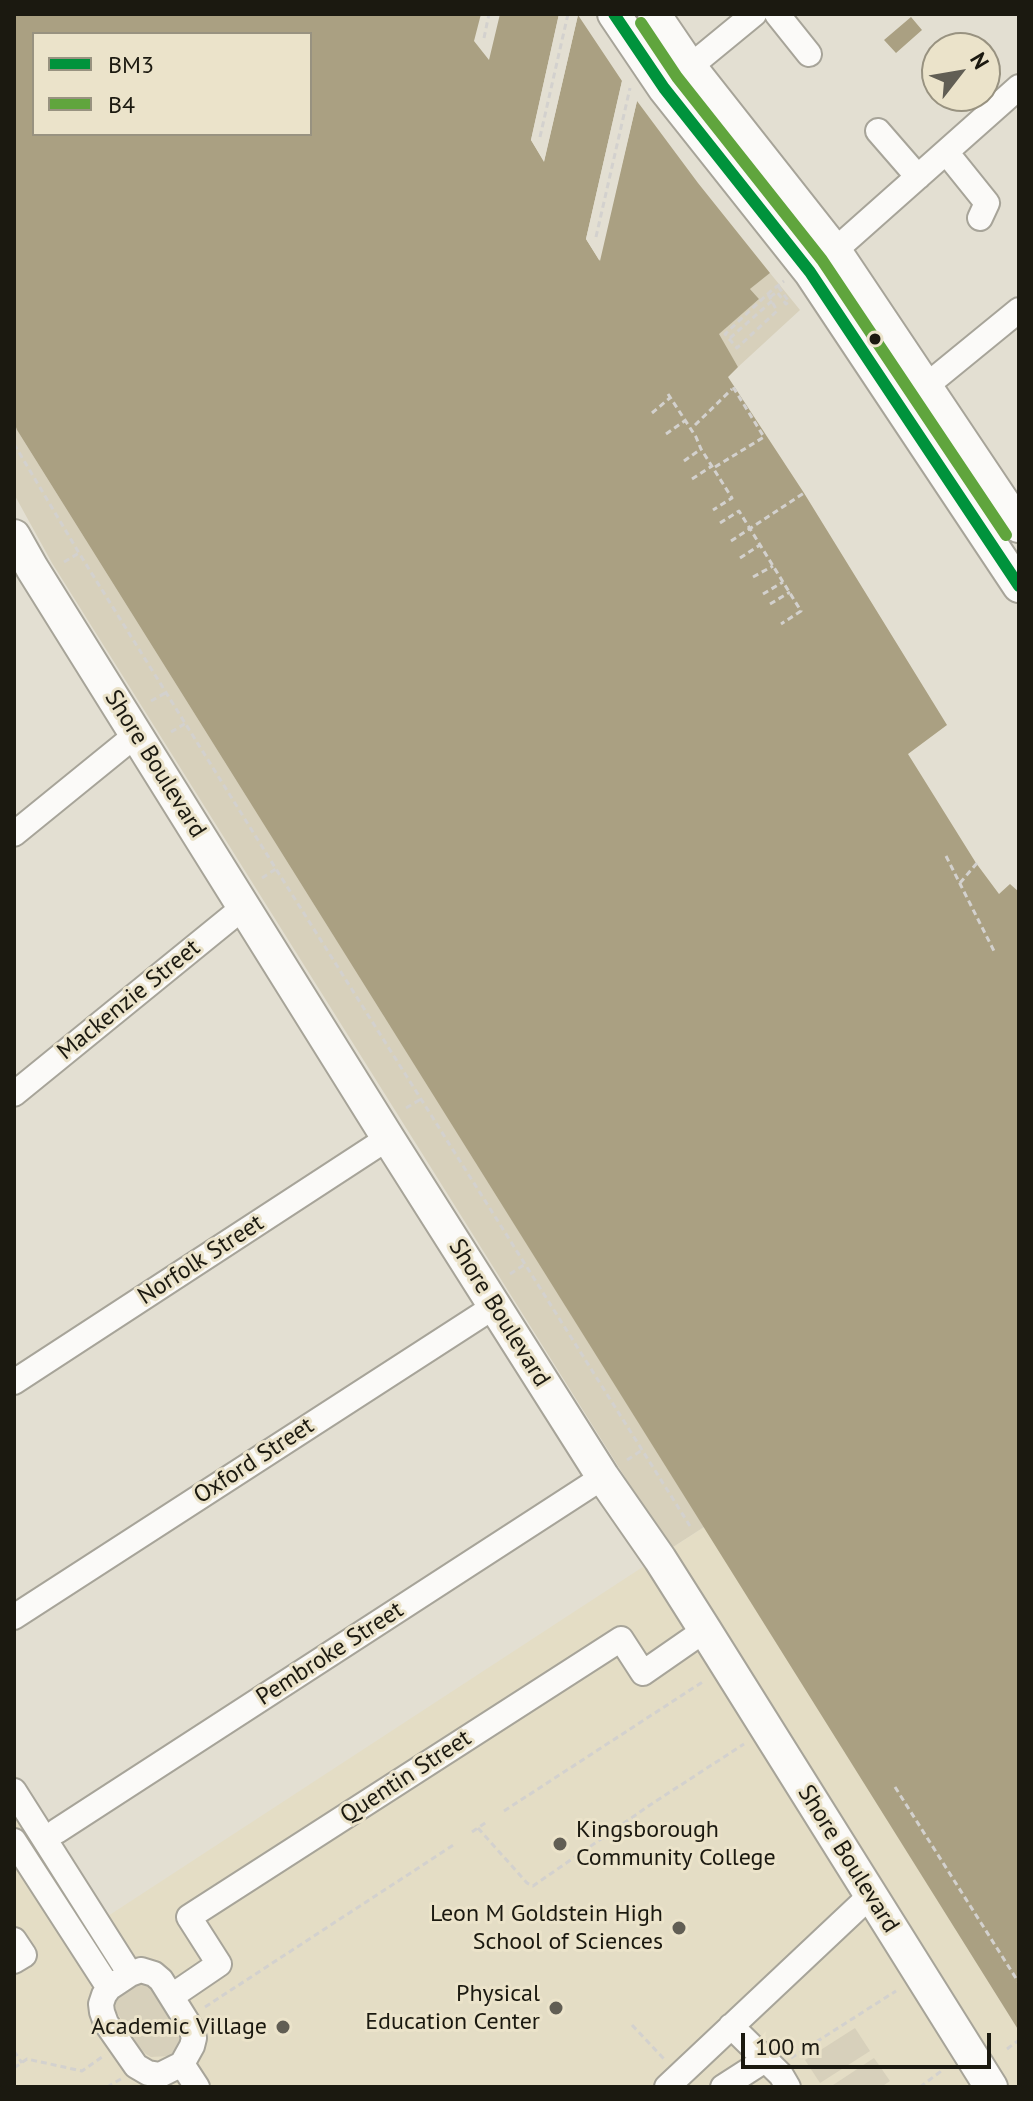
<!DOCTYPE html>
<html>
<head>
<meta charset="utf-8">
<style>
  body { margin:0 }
  #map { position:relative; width:1033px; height:2101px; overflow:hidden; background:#e3dfd2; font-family:"PT Sans",sans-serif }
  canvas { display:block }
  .frame { position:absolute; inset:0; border:16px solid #1b1910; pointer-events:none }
  .legend { position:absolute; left:32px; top:32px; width:280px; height:104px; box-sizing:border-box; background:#ebe3ca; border:2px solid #989280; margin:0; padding:10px 14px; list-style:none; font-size:24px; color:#1b1910 }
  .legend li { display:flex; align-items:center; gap:16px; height:40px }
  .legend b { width:40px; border:2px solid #989280 }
  .north { position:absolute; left:921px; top:32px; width:80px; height:80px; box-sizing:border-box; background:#ebe3ca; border:2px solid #989280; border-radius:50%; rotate:59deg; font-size:22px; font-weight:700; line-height:32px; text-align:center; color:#1b1910 }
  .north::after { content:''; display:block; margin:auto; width:28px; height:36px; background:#615e54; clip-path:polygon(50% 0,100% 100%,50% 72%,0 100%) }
  .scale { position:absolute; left:741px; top:2033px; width:250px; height:36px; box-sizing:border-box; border:4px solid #1b1910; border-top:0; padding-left:10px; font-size:24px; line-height:28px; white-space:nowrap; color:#1b1910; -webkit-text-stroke:6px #ebe3ca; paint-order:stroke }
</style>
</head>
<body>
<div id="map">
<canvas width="1033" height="2101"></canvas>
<div class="frame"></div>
<ul class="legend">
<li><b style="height:10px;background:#00933c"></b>BM3</li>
<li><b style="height:10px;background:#60a53d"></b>B4</li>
</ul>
<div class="north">N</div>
<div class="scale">100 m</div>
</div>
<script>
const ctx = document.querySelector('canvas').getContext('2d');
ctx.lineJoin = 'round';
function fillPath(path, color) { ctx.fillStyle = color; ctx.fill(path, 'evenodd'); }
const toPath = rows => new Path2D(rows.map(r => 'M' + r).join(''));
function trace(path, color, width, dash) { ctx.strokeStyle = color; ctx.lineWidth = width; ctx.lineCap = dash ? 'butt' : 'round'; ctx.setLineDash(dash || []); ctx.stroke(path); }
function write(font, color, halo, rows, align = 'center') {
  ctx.font = font + ' "PT Sans",sans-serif'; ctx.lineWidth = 6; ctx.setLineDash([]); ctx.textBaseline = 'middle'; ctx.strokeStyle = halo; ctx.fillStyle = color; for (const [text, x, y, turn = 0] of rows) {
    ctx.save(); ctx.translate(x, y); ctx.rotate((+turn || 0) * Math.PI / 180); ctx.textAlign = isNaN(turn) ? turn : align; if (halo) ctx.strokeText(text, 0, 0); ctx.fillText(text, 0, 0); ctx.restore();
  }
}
const built = toPath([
  [704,1527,1019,2031,1019,2087,14,2087,14,1772,108,1916]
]);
const green = toPath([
  [770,273,800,310,738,367,718,334,759,299,750,289],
  [14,422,17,430,704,1527,670,1549,52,563,14,494],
  [137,1980,152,1984,181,2035,180,2045,169,2056,151,2057,146,2054,140,2048,116,2011,115,2000,119,1993],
  [855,2028,870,2051,820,2083,805,2060],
  [874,2058,890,2081,881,2087,830,2087]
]);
const water = toPath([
  [14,14,481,14,474,41,489,60,500,14,559,14,531,140,544,161,578,15,622,81,586,239,599,260,637,101,698,183,770,273,750,289,759,299,719,334,738,367,728,377,804,493,947,725,908,754,976,863,999,894,1010,884,1019,892,1019,2031,17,430,14,422],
  [34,34,310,34,310,134,34,134],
  [911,17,922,30,896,53,884,40]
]);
const pier = toPath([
  [559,14,563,14,536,139,542,151,574,14,578,15,544,162,531,140],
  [622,81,625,86,590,239,598,251,634,98,637,101,600,261,586,239]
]);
const path = toPath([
  [484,38,489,14],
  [540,137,568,14],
  [596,237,630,88],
  [768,294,777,311,737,348,725,334,772,290,784,281],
  [770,297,777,292,786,304,789,302,778,286],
  [730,338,772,301],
  [668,394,696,437,701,449,732,498,713,510],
  [652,413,671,397],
  [695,425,732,389],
  [666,434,686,420],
  [14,444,79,553,276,869,690,1526],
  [684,461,701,449],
  [715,467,764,437,733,387],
  [692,479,712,466],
  [720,523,739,511,801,611,781,624],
  [731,541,804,493],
  [740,558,760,545],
  [64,562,79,553],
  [753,577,773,566],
  [763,594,783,582],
  [770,604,790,592],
  [151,701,167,692],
  [171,732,186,723],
  [946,856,995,953],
  [262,878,276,869],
  [960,883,977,863],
  [406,1108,421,1099],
  [510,1274,524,1265],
  [627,1460,642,1450],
  [895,1787,1019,1983],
  [504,1811,704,1681],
  [478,1828,527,1883,533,1886,650,1805,744,1744],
  [472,1832,488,1821],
  [205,2007,455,1844],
  [632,2025,665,2060],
  [1007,2049,1019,2040],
  [14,2051,22,2063],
  [791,2058,896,1991],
  [14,2068,27,2059,82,2071,105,2055],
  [107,2087,121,2079],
  [920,2087,944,2069]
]);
const minor = toPath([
  [777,14,809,54],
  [664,88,754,14],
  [878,131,918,177],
  [946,152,987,203,980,218],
  [823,261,1019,87],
  [911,396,926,386,1019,310],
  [14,834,137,734],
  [14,1094,245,906],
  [14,1382,388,1138],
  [14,1617,495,1306],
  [14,1791,130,1974],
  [57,1831,603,1477],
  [14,1841,109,1988],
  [14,1940,24,1955,14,1961],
  [141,1970,154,1974,161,1980,191,2028,194,2038,192,2046,182,2064,160,2075,148,2073,136,2066,106,2023,102,2012,101,2004,104,1995,109,1988,130,1974,141,1970],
  [172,1996,219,1964,189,1917,621,1639,643,1673,705,1630],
  [731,2026,781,2075,788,2087],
  [182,2064,197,2087],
  [667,2087,871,1895],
  [723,2087,765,2060]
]);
const major = toPath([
  [614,14,664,88,810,272,1019,586],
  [654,14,690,67,835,251,1019,526],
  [14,536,32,568,388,1138,603,1477,660,1559,705,1630,991,2087]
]);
const bus1 = toPath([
  [614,14,664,88,810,272,1019,586]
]);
const bus2 = toPath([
  [641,23,677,77,822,260,1006,535]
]);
const markers = [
  [875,339,7,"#1b1910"],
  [560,1844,8,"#615e54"],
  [679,1928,8,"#615e54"],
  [556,2008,8,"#615e54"],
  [283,2027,8,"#615e54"]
];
const streetNames = [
  ["Shore Boulevard",155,764,58],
  ["Mackenzie Street",129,1000,-39],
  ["Norfolk Street",201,1260,-33],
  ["Shore Boulevard",499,1313,58],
  ["Oxford Street",254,1461,-33],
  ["Pembroke Street",330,1654,-33],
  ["Quentin Street",406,1777,-33],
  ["Shore Boulevard",848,1859,58]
];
const poiNames = [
  ["Kingsborough",576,1830,"left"],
  ["Community College",576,1858,"left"],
  ["Leon M Goldstein High",663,1914],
  ["School of Sciences",663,1942],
  ["Physical",540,1994],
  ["Education Center",540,2022],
  ["Academic Village",267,2027]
];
fillPath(built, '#e4ddc5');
fillPath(green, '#d7d0bb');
fillPath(water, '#aaa082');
fillPath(pier, '#e3dfd2');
trace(minor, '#a7a499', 28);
trace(major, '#a7a499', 36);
trace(path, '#d3d1ce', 3, [6, 4]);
trace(minor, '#fbfaf8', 24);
trace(major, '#fbfaf8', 32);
trace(bus1, '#00933c', 12);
trace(bus2, '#60a53d', 12);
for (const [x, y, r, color] of markers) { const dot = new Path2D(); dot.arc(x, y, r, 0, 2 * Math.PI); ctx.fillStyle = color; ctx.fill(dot); trace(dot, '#ebe3ca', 3); }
write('24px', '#1b1910', '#ebe3ca', streetNames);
write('24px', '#1b1910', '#ebe3ca', poiNames, 'right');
</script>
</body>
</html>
